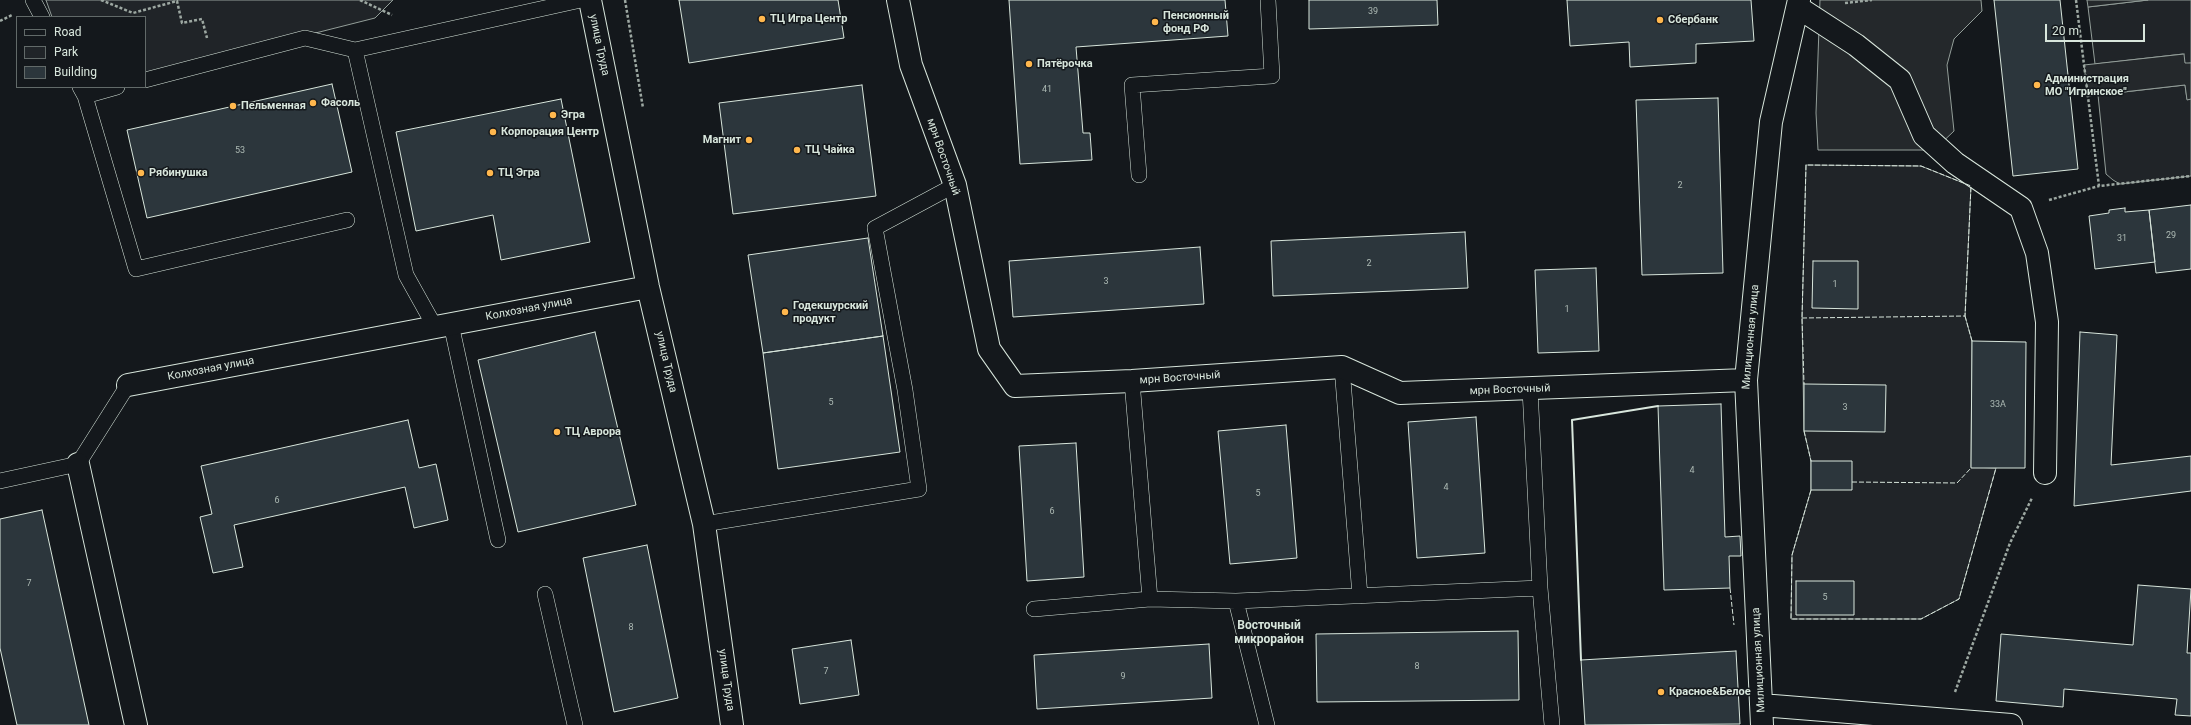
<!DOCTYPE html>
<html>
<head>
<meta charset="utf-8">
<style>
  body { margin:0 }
  #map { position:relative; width:2191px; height:725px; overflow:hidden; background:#14181c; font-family:Roboto,sans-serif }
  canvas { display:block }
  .legend { position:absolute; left:16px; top:16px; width:130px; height:72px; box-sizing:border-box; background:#14181c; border:1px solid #626a69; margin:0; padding:5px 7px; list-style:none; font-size:12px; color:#d8e6dc }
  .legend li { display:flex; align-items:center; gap:8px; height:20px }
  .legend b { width:20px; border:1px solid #626a69 }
  .scale { position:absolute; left:2045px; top:24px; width:100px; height:18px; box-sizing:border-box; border:2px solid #d8e6dc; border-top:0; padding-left:5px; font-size:12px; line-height:14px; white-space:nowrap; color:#d8e6dc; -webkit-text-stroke:3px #14181c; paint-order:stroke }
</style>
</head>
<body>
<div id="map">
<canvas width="2191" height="725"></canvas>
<ul class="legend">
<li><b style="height:5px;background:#14181c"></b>Road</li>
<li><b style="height:11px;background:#202428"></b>Park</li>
<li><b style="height:11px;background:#2c363c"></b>Building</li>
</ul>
<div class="scale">20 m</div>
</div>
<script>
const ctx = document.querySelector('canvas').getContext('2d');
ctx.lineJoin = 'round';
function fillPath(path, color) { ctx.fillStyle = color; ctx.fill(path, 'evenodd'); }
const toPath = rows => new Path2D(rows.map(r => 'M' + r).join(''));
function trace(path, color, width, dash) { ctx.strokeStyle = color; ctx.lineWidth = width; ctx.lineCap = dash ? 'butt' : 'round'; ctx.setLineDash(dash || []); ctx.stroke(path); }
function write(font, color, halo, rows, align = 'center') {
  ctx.font = font + ' Roboto,sans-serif'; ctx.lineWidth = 3; ctx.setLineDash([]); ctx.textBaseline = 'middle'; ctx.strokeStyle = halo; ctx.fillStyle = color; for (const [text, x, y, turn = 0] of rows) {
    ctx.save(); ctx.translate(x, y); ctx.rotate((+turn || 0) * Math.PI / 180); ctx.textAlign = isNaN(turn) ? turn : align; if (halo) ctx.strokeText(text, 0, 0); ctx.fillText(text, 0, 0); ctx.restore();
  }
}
const green = toPath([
  [46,0,393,0,375,18,145,76,145,17,52,17,46,0],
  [2148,0,2191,0,2191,63,2185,64,2183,54,2095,64,2088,7,2148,0],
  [2185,85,2187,99,2191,99,2191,176,2120,184,2113,180,2106,174,2098,95,2185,85],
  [1806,165,1921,166,1971,186,1965,316,1972,341,1971,467,1996,468,1959,599,1921,619,1791,619,1792,555,1811,490,1811,461,1804,431,1802,318,1806,165]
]);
const parking = toPath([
  [1820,0,1981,0,1982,11,1954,39,1947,65,1954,131,1934,150,1818,150,1816,113,1820,0],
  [2087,0,2148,0,2088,7,2087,0],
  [2184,54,2185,63,2191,63,2191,99,2187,100,2185,85,2088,96,2084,65,2184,54]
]);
const building = toPath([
  [679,0,838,0,844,38,689,63,679,0],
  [1009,0,1225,0,1228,36,1076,47,1083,133,1090,133,1092,160,1020,164,1009,0],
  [1309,0,1437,0,1438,25,1309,29,1309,0],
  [1567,0,1751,0,1754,41,1696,44,1696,63,1630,67,1629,42,1570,46,1567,0],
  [1994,0,2060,0,2078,169,2013,176,1994,0],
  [332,84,352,172,147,218,127,130,332,84],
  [862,85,876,196,733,214,719,103,862,85],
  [1718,98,1723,273,1642,275,1636,100,1718,98],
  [561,99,590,242,501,260,493,215,416,231,396,132,561,99],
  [2191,205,2191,269,2156,273,2149,210,2191,205],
  [2125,208,2125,212,2149,210,2155,262,2095,269,2089,216,2109,213,2109,210,2125,208],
  [1465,232,1468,288,1273,296,1271,241,1465,232],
  [868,238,883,336,763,353,748,255,868,238],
  [1200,247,1204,304,1013,317,1009,261,1200,247],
  [1813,261,1858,261,1858,309,1812,308,1813,261],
  [1596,268,1599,351,1538,353,1535,270,1596,268],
  [595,332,636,505,518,532,478,360,595,332],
  [2080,332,2117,335,2111,465,2191,456,2191,491,2074,506,2080,332],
  [883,336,900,452,778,469,763,353,883,336],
  [1972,341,2026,342,2025,468,1971,468,1972,341],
  [1804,384,1886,385,1885,432,1804,431,1804,384],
  [1721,404,1725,537,1740,536,1741,556,1729,556,1730,588,1664,590,1658,406,1721,404],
  [1476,417,1485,553,1417,558,1408,422,1476,417],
  [408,420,419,468,436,464,448,520,414,528,405,487,234,525,243,567,213,573,200,517,212,514,201,466,408,420],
  [1286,425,1297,558,1230,564,1218,431,1286,425],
  [1076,443,1084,577,1027,581,1019,446,1076,443],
  [1811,461,1852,461,1852,490,1811,490,1811,461],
  [42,510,89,725,17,725,0,648,0,519,42,510],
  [647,545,678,698,614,712,583,558,647,545],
  [1796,581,1854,581,1854,615,1796,615,1796,581],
  [2138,585,2191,589,2187,653,2191,653,2191,716,2175,715,2177,699,2064,689,2063,707,1996,701,2001,634,2133,645,2138,585],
  [1518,631,1519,700,1317,702,1316,634,1518,631],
  [851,640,859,695,800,704,792,649,851,640],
  [1209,644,1212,698,1037,709,1034,655,1209,644],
  [1736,651,1740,724,1585,725,1581,660,1736,651]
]);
const path = toPath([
  [101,0,133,13,177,1,182,23,202,19,207,38],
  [360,0,392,15],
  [625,0,643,108],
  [2076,0,2099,186,2191,176],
  [1845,3,1872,0],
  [0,21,12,15],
  [2049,200,2099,186],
  [1955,692,2010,543,2032,498]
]);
const lane = toPath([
  [33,0,42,17],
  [355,50,406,275,435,327],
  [145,80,305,38,355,50,581,0],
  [80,87,85,96,117,87],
  [85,96,136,269,347,220],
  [1139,175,1132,85,1272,76,1268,0],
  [451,324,498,540],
  [1342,367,1360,596],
  [1132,381,1150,599,1236,601,1540,588],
  [1530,389,1540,588,1552,725],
  [0,481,78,464,128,385],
  [704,524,919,489,905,390,875,228,955,185],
  [545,594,575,725],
  [1236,601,1267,725],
  [1034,609,1150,599]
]);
const street = toPath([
  [590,0,648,287,704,524,732,725],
  [898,0,911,65,955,185,989,349,1015,386,1132,381,1342,367,1400,393,1746,380],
  [1799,8,1856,45,1900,80,1924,135,1955,163,2021,208,2037,253,2047,322,2045,473],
  [128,385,648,287],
  [78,464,136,725],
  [1761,705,2011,725],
  [1762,725,1746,380,1771,122,1799,0]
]);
const fence = toPath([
  [1965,316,1972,341],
  [1802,318,1965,316,1971,186,1921,166,1806,165,1802,318,1804,384],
  [1804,431,1811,461],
  [1852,482,1957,483,1971,468],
  [1811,490,1792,555,1791,619,1921,619,1959,599,1996,468],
  [1730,588,1734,625]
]);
const wall = toPath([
  [1581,660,1572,420,1658,406]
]);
const markers = [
  [762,19,4,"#ffb74d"],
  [1660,20,4,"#ffb74d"],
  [1155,22,4,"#ffb74d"],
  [1029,64,4,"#ffb74d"],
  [2037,85,4,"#ffb74d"],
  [313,103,4,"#ffb74d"],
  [233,106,4,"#ffb74d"],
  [553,115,4,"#ffb74d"],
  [493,132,4,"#ffb74d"],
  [749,140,4,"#ffb74d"],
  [797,150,4,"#ffb74d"],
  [141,173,4,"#ffb74d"],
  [490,173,4,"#ffb74d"],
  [785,312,4,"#ffb74d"],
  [557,432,4,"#ffb74d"],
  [1661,692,4,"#ffb74d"]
];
const numberNames = [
  ["39",1373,12],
  ["41",1047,90],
  ["53",240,151],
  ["2",1680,186],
  ["29",2171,236],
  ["31",2122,239],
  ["2",1369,264],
  ["3",1106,282],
  ["1",1835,285],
  ["1",1567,310],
  ["5",831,403],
  ["33А",1998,405],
  ["3",1845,408],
  ["4",1692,471],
  ["4",1446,488],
  ["5",1258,494],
  ["6",277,501],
  ["6",1052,512],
  ["7",29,584],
  ["5",1825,598],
  ["8",631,628],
  ["8",1417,667],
  ["7",826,672],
  ["9",1123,677]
];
const poiNames = [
  ["Пенсионный",1163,16],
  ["фонд РФ",1163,29],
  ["ТЦ Игра Центр",770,19],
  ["Сбербанк",1668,20],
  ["Пятёрочка",1037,64],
  ["Администрация",2045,79],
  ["МО \"Игринское\"",2045,92],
  ["Фасоль",321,103],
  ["Пельменная",241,106],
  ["Эгра",561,115],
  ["Корпорация Центр",501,132],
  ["Магнит",741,140,"right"],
  ["ТЦ Чайка",805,150],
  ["Рябинушка",149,173],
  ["ТЦ Эгра",498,173],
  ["Годекшурский",793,306],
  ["продукт",793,319],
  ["ТЦ Аврора",565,432],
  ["Красное&Белое",1669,692]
];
const streetNames = [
  ["улица Труда",599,45,78],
  ["мрн Восточный",943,157,71],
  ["Колхозная улица",529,309,-11],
  ["Милиционная улица",1751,337,-85],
  ["улица Труда",666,362,77],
  ["Колхозная улица",211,369,-11],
  ["мрн Восточный",1180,378,-4],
  ["мрн Восточный",1510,390,-2],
  ["Милиционная улица",1759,660,-93],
  ["улица Труда",726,680,82]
];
const neighbourhoodNames = [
  ["Восточный",1269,626],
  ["микрорайон",1269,640]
];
fillPath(green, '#202428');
trace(green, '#939e99', 1);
fillPath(parking, '#24282b');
trace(parking, '#939e99', 1);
fillPath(building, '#2c363c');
trace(building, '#d8e6dc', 1);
trace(lane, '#d8e6dc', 16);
trace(street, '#d8e6dc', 24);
trace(path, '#9da8a2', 2.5, [3, 2]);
trace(lane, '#14181c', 15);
trace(street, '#14181c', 22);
trace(fence, '#d8e6dc', 1, [5, 2]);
trace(wall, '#d8e6dc', 2);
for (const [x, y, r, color] of markers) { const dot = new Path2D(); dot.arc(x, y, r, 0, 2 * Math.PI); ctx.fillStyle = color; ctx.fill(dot); trace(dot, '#14181c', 1.5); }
write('9px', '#adbab4', null, numberNames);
write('bold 11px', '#d8e6dc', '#14181c', poiNames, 'left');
write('11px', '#d8e6dc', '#14181c', streetNames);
write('bold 12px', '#d8e6dc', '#14181c', neighbourhoodNames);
</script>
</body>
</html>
